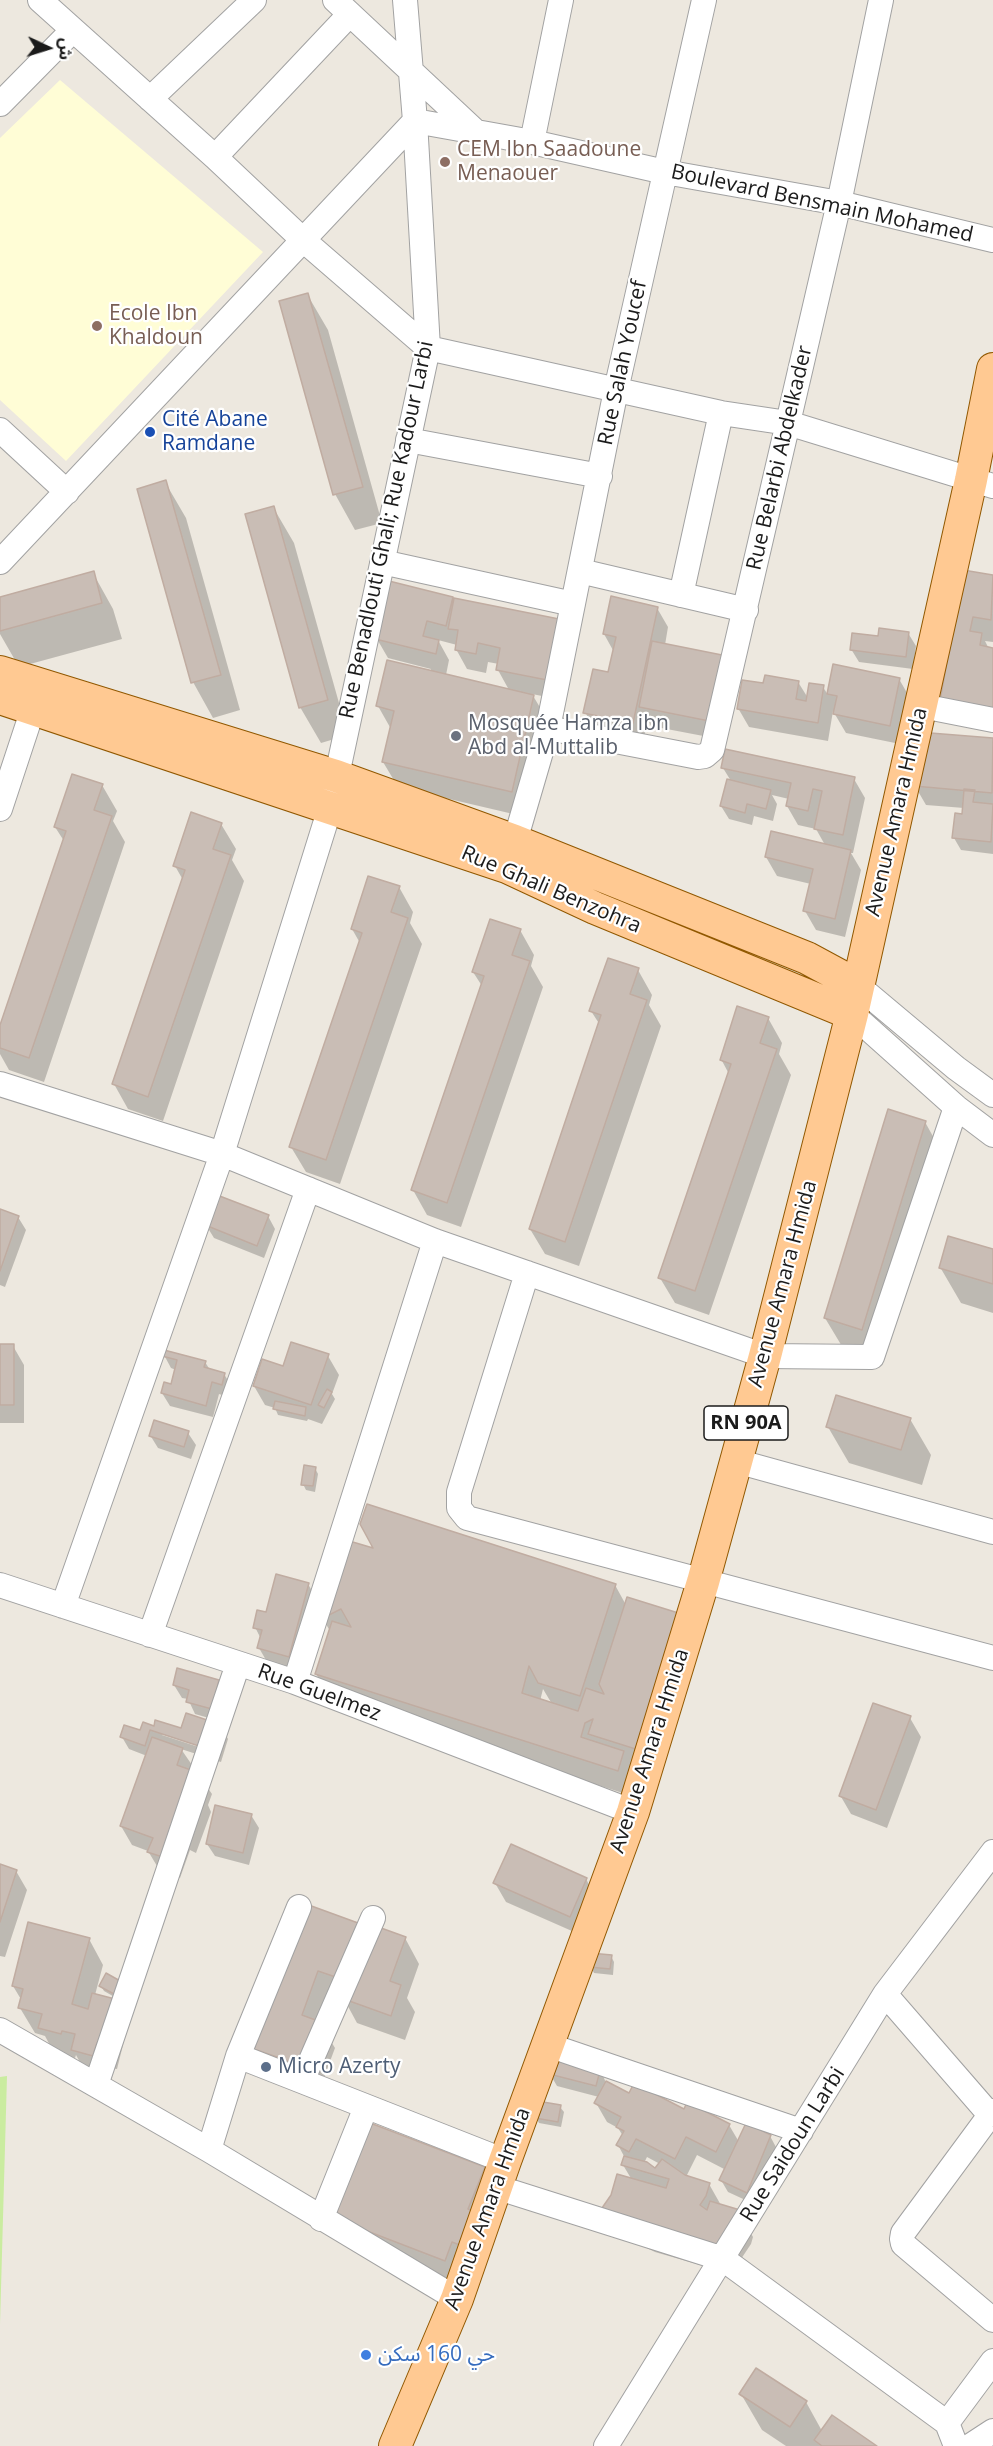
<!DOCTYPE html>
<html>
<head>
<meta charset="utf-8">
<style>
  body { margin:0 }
  #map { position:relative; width:993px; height:2446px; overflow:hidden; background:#ede8df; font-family:"Open Sans","Noto Sans Arabic",sans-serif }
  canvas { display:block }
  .north { position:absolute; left:18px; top:18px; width:60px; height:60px; -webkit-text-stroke:4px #fff; paint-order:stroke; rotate:94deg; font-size:16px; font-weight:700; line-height:24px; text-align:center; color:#1b1b1b }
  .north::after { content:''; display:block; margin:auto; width:21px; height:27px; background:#1b1b1b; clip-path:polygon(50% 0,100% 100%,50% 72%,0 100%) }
</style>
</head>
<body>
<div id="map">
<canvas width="993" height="2446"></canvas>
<div class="north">ش</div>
</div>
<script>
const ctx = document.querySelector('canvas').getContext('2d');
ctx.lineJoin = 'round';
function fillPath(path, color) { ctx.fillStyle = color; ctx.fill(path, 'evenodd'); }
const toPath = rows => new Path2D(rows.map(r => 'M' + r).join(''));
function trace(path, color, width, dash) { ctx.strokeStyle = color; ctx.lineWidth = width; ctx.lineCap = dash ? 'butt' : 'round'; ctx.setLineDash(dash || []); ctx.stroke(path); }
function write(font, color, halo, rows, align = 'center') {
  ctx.font = font + ' "Open Sans","Noto Sans Arabic",sans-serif'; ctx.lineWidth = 4.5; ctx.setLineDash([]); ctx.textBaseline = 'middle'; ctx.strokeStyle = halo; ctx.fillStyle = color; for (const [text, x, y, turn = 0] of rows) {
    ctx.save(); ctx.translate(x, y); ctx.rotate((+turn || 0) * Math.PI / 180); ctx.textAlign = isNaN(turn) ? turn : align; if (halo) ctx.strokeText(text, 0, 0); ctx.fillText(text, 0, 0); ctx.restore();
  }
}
const education = toPath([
  [60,80,263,252,66,461,0,400,0,138]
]);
const grass = toPath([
  [7,2076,0,2324,0,2077]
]);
const shadow = toPath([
  [307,294,328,330,382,523,355,530,335,494],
  [165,482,186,518,240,710,213,718,193,682],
  [273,507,294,543,348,735,321,743,300,707],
  [965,572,993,577,993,642,985,641,989,649,993,649,993,732,956,725,942,700],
  [93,573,113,609,122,639,19,667,0,634,0,599],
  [452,598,455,603,558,620,557,699,532,694,548,721,526,817,398,787,383,762,391,729,378,706,430,672,431,669,388,658,377,639],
  [438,640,457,645,456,649,467,669,486,673,488,662,499,664,498,670,509,690,446,675,449,660],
  [657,608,668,627,665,645,719,739,651,726,648,720,643,742,596,731,585,712,609,674,614,652,604,634],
  [908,633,916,646,913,669,859,662,851,649,879,638],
  [834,666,899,679,910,698,900,744,846,733,833,711,828,741,749,727,738,708,798,682,808,698,823,687,828,695],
  [920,734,993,740,993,854,961,850,954,838,963,816,964,808,926,805,915,786],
  [723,768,854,779,865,798,853,853,851,853,861,870,845,937,816,930,805,911,811,884,777,876,766,857,825,845,816,829,798,825,787,806,789,799,772,795,777,804,773,821,754,816,752,825,729,819,721,806,731,781],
  [102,785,117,811,113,821,125,842,44,1082,9,1070,0,1054,0,1029,64,841,55,827],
  [221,824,236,849,232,860,244,881,163,1121,128,1109,114,1084,183,880,175,866],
  [399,887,413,912,410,923,422,944,340,1184,306,1172,291,1147,360,943,352,929],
  [520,930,534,955,531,966,543,987,461,1227,427,1215,413,1190,482,986,473,972],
  [638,970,652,995,649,1005,661,1026,579,1266,545,1254,530,1229,600,1025,591,1011],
  [768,1018,782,1043,779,1054,791,1075,709,1315,675,1303,660,1278,729,1074,721,1059],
  [925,1122,945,1158,882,1365,846,1353,825,1318],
  [0,1211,18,1217,26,1230,5,1287,0,1285],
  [268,1216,275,1229,264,1258,214,1238,206,1225],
  [993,1250,993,1313,961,1303,940,1267],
  [0,1346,13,1346,24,1365,24,1423,0,1423],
  [164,1355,205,1362,210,1370,224,1374,232,1387,229,1397,219,1394,213,1417,170,1406,162,1393,172,1386,176,1370,171,1368],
  [328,1356,339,1375,332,1394,335,1399,322,1424,308,1419,307,1421,278,1415,275,1408,265,1405,254,1386,284,1368],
  [910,1419,931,1455,922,1485,849,1463,828,1427],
  [188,1433,196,1445,191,1459,158,1448,150,1435],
  [315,1468,318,1474,315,1492,306,1490,303,1484],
  [376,1551,615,1585,626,1605,687,1617,701,1643,659,1776,632,1796,331,1699,316,1674,330,1631,323,1619],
  [543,1689,552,1704,540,1701],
  [308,1584,319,1603,300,1675,270,1667,259,1648,261,1639,255,1627,267,1614],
  [218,1681,226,1694,226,1723,195,1714,188,1699,182,1698,174,1685],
  [910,1718,921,1737,887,1828,851,1814,840,1795],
  [221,1726,228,1739,221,1762,181,1749,212,1794,208,1805,211,1812,196,1853,190,1850,180,1878,160,1871,148,1851,132,1845,121,1826,147,1756,129,1749,122,1737,155,1728,182,1730],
  [162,1732,221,1752,220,1754,162,1735],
  [251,1815,259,1828,249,1865,215,1856,207,1844],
  [0,1866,16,1871,27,1890,5,1957,0,1956],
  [586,1879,597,1899,581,1935,506,1902,495,1883],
  [307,1906,405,1938,419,1964,407,1998,415,2012,405,2040,357,2023,344,1999,321,2025,335,2048,319,2091,270,2074,256,2048],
  [89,1939,103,1965,95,1995,128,2025,117,2069,111,2068,87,2075,76,2055,75,2058,54,2053,45,2036,35,2033,20,2008,22,2001,13,1986],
  [611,1956,614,1962,613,1975,594,1973,591,1967],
  [106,1975,118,1999,104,1991,101,1986],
  [600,2068,606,2083,629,2095,729,2125,739,2142,770,2136,777,2149,754,2204,728,2192,721,2180,726,2170,697,2155,686,2177,709,2184,722,2207,739,2212,753,2237,751,2244,731,2274,655,2252,618,2234,632,2180,623,2165,625,2158,618,2145,623,2136,618,2128,607,2122,596,2103,599,2097,557,2086,550,2074],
  [647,2157,660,2164,656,2170,644,2163],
  [560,2107,564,2112,561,2127,539,2123,536,2117],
  [483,2168,498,2193,459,2285,344,2241],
  [741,2394,806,2402,822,2431,874,2446,786,2446,762,2430]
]);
const building = toPath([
  [308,293,363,487,333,495,279,301,308,293],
  [166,480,221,675,191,683,137,489,166,480],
  [274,506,328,700,299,708,245,514,274,506],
  [963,570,993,575,991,620,973,617,970,631,982,633,980,645,993,648,993,710,940,701,963,570],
  [94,571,102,603,0,631,0,597,94,571],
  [389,581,453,597,446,626,427,621,423,636,439,640,436,654,375,639,389,581],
  [611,596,658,607,633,723,583,713,593,669,608,672,616,637,603,634,611,596],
  [454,598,559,619,547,680,496,670,500,648,478,643,476,654,455,650,458,630,448,629,454,598],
  [879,628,909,632,906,657,850,650,852,633,878,636,879,628],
  [652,641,722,655,709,721,639,707,652,641],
  [387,660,534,695,512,792,382,762,394,711,376,706,387,660],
  [833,664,900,678,890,726,833,714,837,696,827,694,833,664],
  [765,675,799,681,796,699,806,701,809,683,824,685,818,723,737,709,742,680,763,683,765,675],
  [918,732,993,738,992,793,914,786,918,732],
  [725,749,855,777,843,835,814,829,822,791,813,789,808,811,786,806,791,783,721,768,725,749],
  [72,774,103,784,94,810,112,816,29,1058,0,1048,0,1025,66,831,54,827,72,774],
  [727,779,771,790,766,809,747,804,745,813,720,806,727,779],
  [964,789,975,790,973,802,993,804,991,842,952,838,955,813,962,814,964,789],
  [191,812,222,823,213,849,231,855,148,1097,112,1084,185,870,173,866,191,812],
  [771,831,851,850,835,919,803,911,813,869,765,857,771,831],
  [368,876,400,886,391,912,408,918,326,1160,289,1147,362,933,351,929,368,876],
  [490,919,521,929,512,955,530,961,447,1203,411,1190,484,976,472,972,490,919],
  [608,958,639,968,630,994,647,1000,565,1242,529,1229,601,1015,589,1011,608,958],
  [737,1006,769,1017,760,1043,777,1049,695,1291,658,1278,731,1064,720,1060,737,1006],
  [888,1109,926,1121,862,1330,824,1318,888,1109],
  [217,1195,269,1215,257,1246,205,1225,217,1195],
  [0,1209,19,1216,0,1271,0,1209],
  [948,1236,993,1249,993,1284,939,1268,948,1236],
  [291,1342,329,1354,311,1405,253,1386,262,1359,283,1366,291,1342],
  [0,1344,14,1344,14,1405,0,1405,0,1344],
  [164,1350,206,1361,204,1367,225,1373,222,1385,212,1382,206,1406,161,1393,164,1382,171,1384,177,1360,162,1356,164,1350],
  [327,1389,332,1392,324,1408,318,1405,327,1389],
  [836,1395,911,1418,901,1450,826,1427,836,1395],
  [275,1401,306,1407,305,1416,273,1409,275,1401],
  [154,1420,189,1431,184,1447,149,1436,154,1420],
  [304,1465,316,1467,313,1486,301,1485,304,1465],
  [367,1504,616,1584,580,1696,538,1683,529,1666,522,1693,578,1711,586,1688,604,1694,599,1684,627,1597,688,1616,645,1752,588,1734,593,1719,585,1723,581,1737,624,1751,618,1771,315,1674,332,1621,351,1627,341,1609,321,1619,346,1540,373,1548,360,1524,367,1504],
  [276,1574,309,1583,289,1657,257,1648,262,1630,253,1628,257,1610,266,1612,276,1574],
  [177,1668,219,1680,215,1697,219,1711,186,1702,189,1690,173,1685,177,1668],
  [873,1703,911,1716,876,1810,839,1796,873,1703],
  [186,1713,222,1725,214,1751,150,1730,145,1746,120,1737,124,1725,140,1730,143,1722,154,1726,155,1720,181,1728,186,1713],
  [152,1737,183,1748,177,1765,202,1774,169,1859,147,1852,153,1838,120,1826,152,1737],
  [215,1805,252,1814,243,1853,206,1844,215,1805],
  [511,1844,587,1878,570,1917,493,1883,511,1844],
  [0,1864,17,1870,0,1922,0,1864],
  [306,1904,369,1927,370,1924,406,1937,390,1981,401,1985,391,2016,341,1998,347,1981,318,1971,302,2015,321,2022,305,2067,254,2049,306,1904],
  [28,1922,90,1938,72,2004,88,2009,92,1993,115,1999,103,2045,97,2043,93,2056,71,2050,75,2034,62,2031,61,2034,38,2028,42,2014,18,2008,23,1989,12,1986,28,1922],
  [590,1953,612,1955,610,1969,589,1967,590,1953],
  [106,1973,122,1982,114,1994,99,1986,106,1973],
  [554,2055,601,2067,596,2086,549,2074,554,2055],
  [606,2081,629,2093,634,2083,684,2109,687,2102,730,2124,716,2152,686,2137,675,2159,636,2139,629,2152,616,2145,624,2131,616,2127,621,2117,594,2103,606,2081],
  [537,2101,561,2105,558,2122,535,2118,537,2101],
  [365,2121,485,2167,468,2209,476,2212,462,2246,452,2242,445,2261,328,2216,365,2121],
  [746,2123,771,2135,747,2193,719,2180,746,2123],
  [624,2156,647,2162,655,2168,662,2159,685,2175,710,2183,706,2196,700,2205,707,2210,710,2201,740,2210,716,2250,602,2208,611,2195,617,2174,666,2188,669,2179,621,2165,624,2156],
  [756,2368,807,2401,790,2427,739,2394,756,2368],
  [832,2415,877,2446,822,2446,814,2440,832,2415]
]);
const minor = toPath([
  [40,0,215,157,302,239,428,348,721,413,788,423,993,486],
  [335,0,475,131],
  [150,99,254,0],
  [0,104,73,30],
  [532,142,561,0],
  [215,157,350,14],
  [0,430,67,492],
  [408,440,600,476],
  [0,562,415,121,532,142,665,172,839,203,993,240],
  [382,562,573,604],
  [580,571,746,610],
  [681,595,721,413],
  [922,706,993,720],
  [548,728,698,757,705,756,712,750,839,203,881,0],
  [0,809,33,709],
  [510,858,548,728,616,390,704,0],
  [857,985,956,1068,993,1095],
  [852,1014,956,1107,993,1135],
  [0,1084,222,1154,435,1241,765,1356,872,1357,956,1107],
  [527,1273,459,1492,459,1508,467,1518,993,1658],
  [736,1461,993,1532],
  [0,1585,295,1682,633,1812],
  [63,1606,222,1154,330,808,428,348,415,121,405,0],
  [150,1635,308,1189],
  [295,1682,435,1241],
  [885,1994,990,2115],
  [0,2030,209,2150,457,2299],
  [548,2045,801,2131],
  [238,2056,505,2161],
  [302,2081,373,1918],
  [96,2085,238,1664],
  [993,2111,903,2233,902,2239,903,2244,993,2320],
  [209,2150,238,2056,299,1907],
  [496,2187,723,2259,947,2423,956,2446],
  [321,2219,366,2107],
  [947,2423,993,2361],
  [606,2446,885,1994,993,1852],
  [970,2446,993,2431]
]);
const major = toPath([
  [0,672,336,776,515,841,807,958,857,985],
  [0,698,507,867,595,908,852,1014],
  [395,2446,457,2299,505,2161,633,1812,703,1582,765,1356,852,1014,971,480,993,369]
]);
const markers = [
  [445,162,6,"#8d6e63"],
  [97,326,6,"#8d6e63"],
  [150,432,6,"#1a4fb4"],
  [456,736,6,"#6b7280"],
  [266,2067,6,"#5c6f8a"],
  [366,2355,6,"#3f7fe0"]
];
const shields = [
  [746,1423,84]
];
const shieldNames = [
  ["RN 90A",746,1423]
];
const educationNames = [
  ["CEM Ibn Saadoune",457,150],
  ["Menaouer",457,174],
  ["Ecole Ibn",109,314],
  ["Khaldoun",109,338]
];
const streetNames = [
  ["Boulevard Bensmain Mohamed",822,204,12],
  ["Rue Salah Youcef",623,363,-78],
  ["Rue Belarbi Abdelkader",780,458,-77],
  ["Rue Benadlouti Ghali; Rue Kadour Larbi",387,530,-78],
  ["Avenue Amara Hmida",897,812,-77],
  ["Rue Ghali Benzohra",551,890,23],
  ["Avenue Amara Hmida",783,1284,-75],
  ["Rue Guelmez",319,1693,20],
  ["Avenue Amara Hmida",650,1751,-72],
  ["Rue Saidoun Larbi",793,2145,-58],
  ["Avenue Amara Hmida",488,2209,-70]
];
const transitNames = [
  ["Cité Abane",162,420],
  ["Ramdane",162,444]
];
const worshipNames = [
  ["Mosquée Hamza ibn",468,724],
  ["Abd al-Muttalib",468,748]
];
const serviceNames = [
  ["Micro Azerty",278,2067]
];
const shopNames = [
  ["حي 160 سكن",378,2355]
];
fillPath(education, '#fffdd6');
fillPath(grass, '#caeca0');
fillPath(shadow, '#0003');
fillPath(building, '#c9bdb5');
trace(building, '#c0aca1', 1.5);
trace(minor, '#a2a2a2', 26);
trace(major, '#915800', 34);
trace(minor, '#fff', 24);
trace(major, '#ffc992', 32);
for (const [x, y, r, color] of markers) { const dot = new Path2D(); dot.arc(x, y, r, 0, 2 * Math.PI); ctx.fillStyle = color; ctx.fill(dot); trace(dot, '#fff', 2); }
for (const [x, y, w] of shields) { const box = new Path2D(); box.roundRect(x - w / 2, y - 17, w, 34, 4.5); ctx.fillStyle = '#fff'; ctx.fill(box); trace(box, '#1b1b1b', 1.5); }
write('bold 20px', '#1b1b1b', null, shieldNames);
write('21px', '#785e54', '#fff', educationNames, 'left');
write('21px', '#1b1b1b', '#fff', streetNames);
write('21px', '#164399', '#fff', transitNames, 'left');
write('21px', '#5b616d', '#fff', worshipNames, 'left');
write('21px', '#4e5e75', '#fff', serviceNames, 'left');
write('21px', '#366cbe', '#fff', shopNames, 'left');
</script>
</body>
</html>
